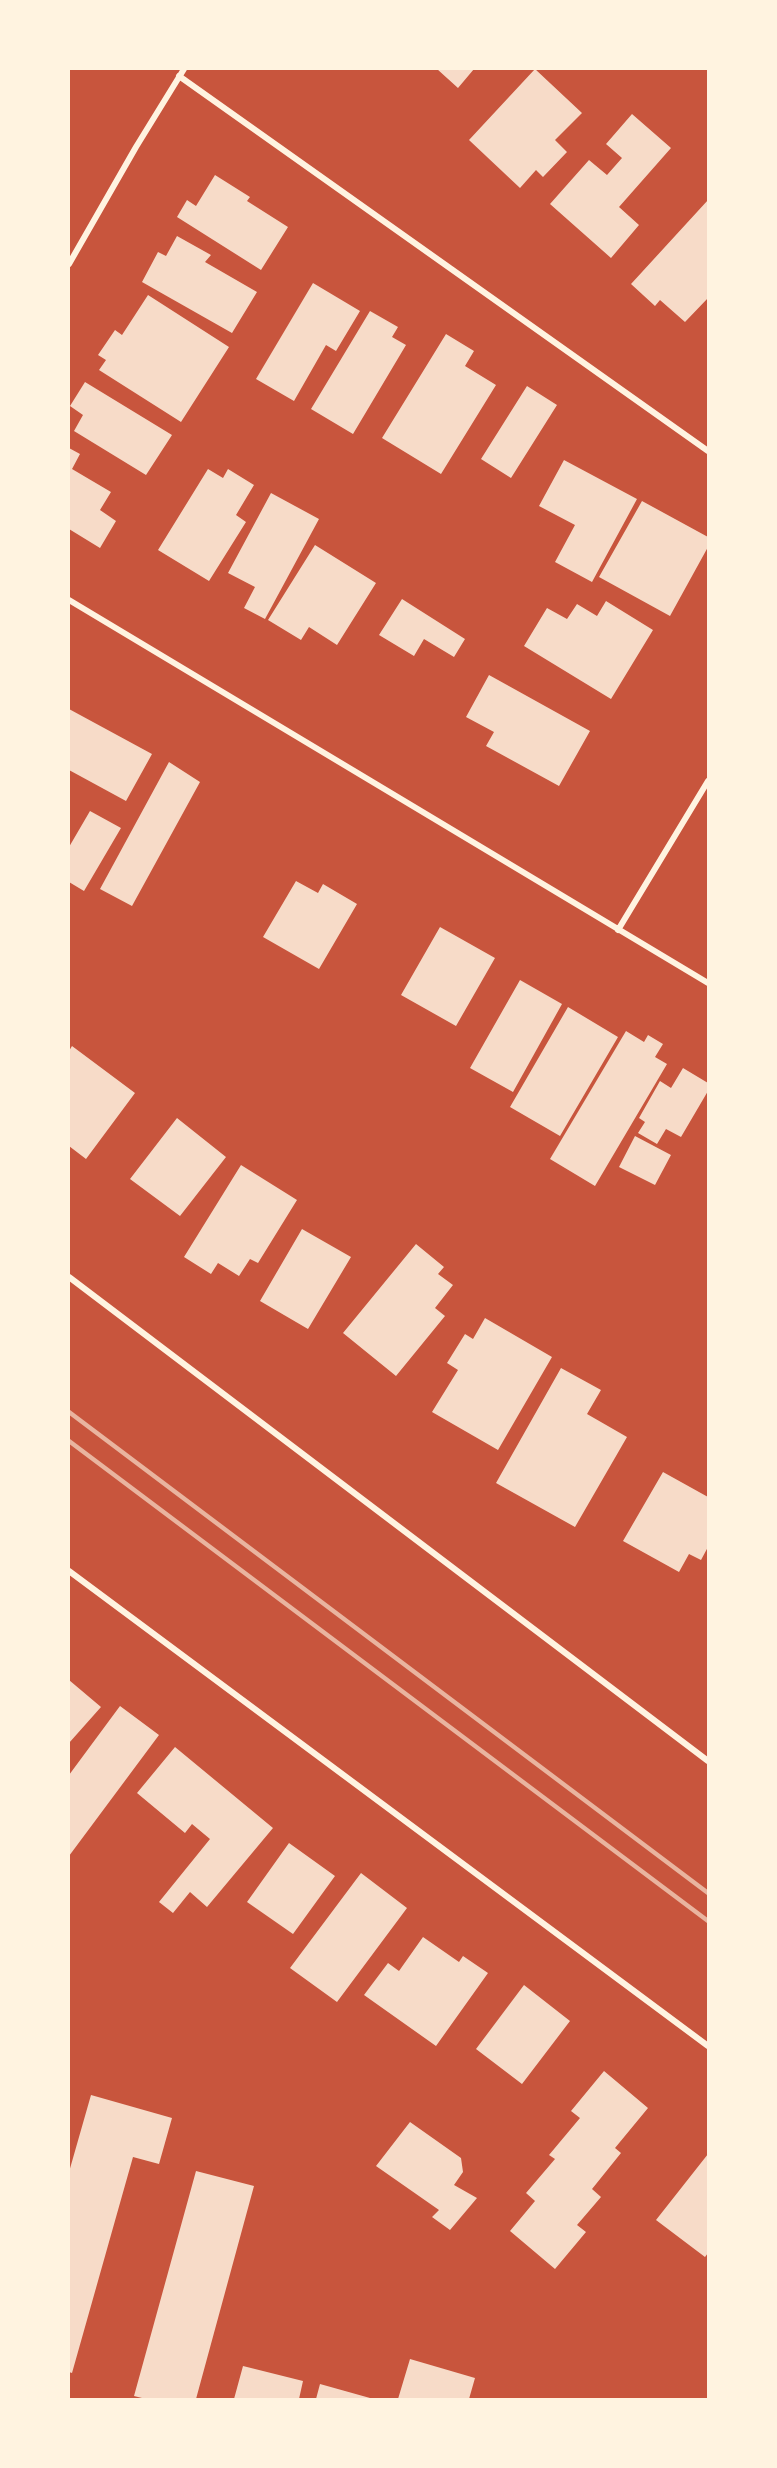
<!DOCTYPE html>
<html>
<head>
<meta charset="utf-8">
<style>
  body { margin:0 }
  #map { position:relative; width:777px; height:2468px; overflow:hidden; background:#c8553d; font-family:Quicksand,sans-serif }
  canvas { display:block }
  .frame { position:absolute; inset:0; border:70px solid #fff3e0; pointer-events:none }
</style>
</head>
<body>
<div id="map">
<canvas width="777" height="2468"></canvas>
<div class="frame"></div>
</div>
<script>
const ctx = document.querySelector('canvas').getContext('2d');
ctx.lineJoin = 'round';
function fillPath(path, color) { ctx.fillStyle = color; ctx.fill(path, 'evenodd'); }
const toPath = rows => new Path2D(rows.map(r => 'M' + r).join(''));
function trace(path, color, width, dash) { ctx.strokeStyle = color; ctx.lineWidth = width; ctx.lineCap = dash ? 'butt' : 'round'; ctx.setLineDash(dash || []); ctx.stroke(path); }
const building = toPath([
  [437,69,474,69,458,88],
  [535,69,582,113,555,140,567,152,543,177,536,170,520,188,469,140],
  [632,114,671,148,619,207,639,225,611,258,550,204,589,160,607,175,622,158,606,144],
  [215,175,250,197,247,201,288,227,261,270,177,217,187,200,196,206],
  [708,200,708,298,685,322,660,300,655,306,631,284],
  [177,236,211,255,205,262,257,292,232,333,142,282,158,252,166,256],
  [313,283,360,311,336,351,326,345,294,401,256,379],
  [148,295,229,347,181,422,99,370,106,360,98,355,115,330,122,335],
  [370,311,398,327,392,337,406,345,353,434,311,409],
  [446,334,474,351,465,366,496,385,441,474,382,438],
  [85,382,172,435,146,475,74,431,83,415,70,406],
  [527,386,557,405,511,478,481,459],
  [69,448,80,454,72,469,111,492,100,510,116,521,100,548,69,529],
  [564,460,637,499,592,582,555,562,575,525,539,506],
  [208,469,223,478,228,469,254,485,236,515,246,522,209,581,158,550],
  [271,493,319,519,265,619,244,608,255,587,228,573],
  [642,501,708,537,708,547,670,616,599,577],
  [315,545,376,583,337,645,309,627,301,640,268,620],
  [402,599,465,639,454,657,424,639,414,656,379,635],
  [606,601,653,630,611,699,524,646,547,608,567,619,577,604,597,616],
  [489,675,590,731,559,786,486,746,494,732,466,717],
  [69,709,152,754,126,801,69,770],
  [169,762,200,782,132,906,100,889],
  [90,811,121,828,84,891,69,882,69,847],
  [296,881,318,893,323,884,357,904,319,969,263,937],
  [440,927,495,958,456,1026,401,995],
  [520,980,562,1004,513,1092,470,1068],
  [568,1007,618,1037,560,1136,510,1107],
  [626,1031,644,1042,648,1035,663,1044,655,1057,667,1064,595,1186,550,1159],
  [72,1046,135,1093,86,1159,69,1146,69,1051],
  [683,1068,708,1083,708,1091,681,1137,666,1129,657,1144,638,1133,645,1122,639,1118,660,1081,671,1088],
  [177,1118,226,1157,180,1216,130,1179],
  [635,1136,671,1155,655,1185,619,1167],
  [241,1165,297,1200,258,1263,250,1259,239,1276,218,1263,211,1274,184,1257],
  [302,1229,351,1257,308,1329,260,1301],
  [416,1244,444,1267,438,1274,453,1285,435,1308,445,1316,396,1376,343,1333],
  [485,1318,552,1357,498,1450,432,1412,458,1370,447,1363,465,1334,473,1339],
  [561,1368,601,1390,587,1414,627,1437,575,1527,496,1483],
  [663,1472,708,1497,708,1547,701,1560,689,1554,679,1572,623,1541],
  [69,1680,101,1707,69,1743],
  [120,1706,159,1735,69,1856,69,1775],
  [175,1747,273,1828,207,1907,190,1892,173,1913,159,1902,210,1839,192,1824,185,1833,137,1793],
  [289,1843,335,1876,293,1934,247,1902],
  [361,1873,407,1908,337,2002,290,1968],
  [423,1937,459,1962,463,1956,488,1973,436,2046,364,1995,388,1963,399,1971],
  [524,1985,570,2021,522,2084,476,2049],
  [604,2071,648,2108,615,2148,621,2153,592,2189,601,2197,577,2225,586,2232,555,2269,510,2231,535,2201,526,2193,555,2159,549,2155,580,2118,571,2111],
  [91,2095,172,2118,159,2164,133,2157,72,2373,69,2372,69,2172],
  [410,2122,461,2158,463,2172,454,2185,477,2198,450,2230,432,2217,439,2210,376,2166],
  [708,2154,708,2253,705,2257,656,2220],
  [196,2171,254,2186,196,2399,146,2399,134,2396],
  [410,2359,475,2378,469,2399,398,2399],
  [243,2366,303,2381,299,2399,234,2399],
  [320,2384,370,2398,370,2399,316,2399]
]);
const minor = toPath([
  [179,76,708,451],
  [69,264,136,147,184,69],
  [69,600,708,983],
  [618,930,708,781],
  [69,1277,708,1761],
  [69,1571,708,2046]
]);
const rail = toPath([
  [69,1412,708,1893],
  [69,1441,708,1921]
]);
fillPath(building, '#f7dbc8');
trace(minor, '#fff3e0', 6);
trace(rail, '#e9b49f', 4.5);
</script>
</body>
</html>
